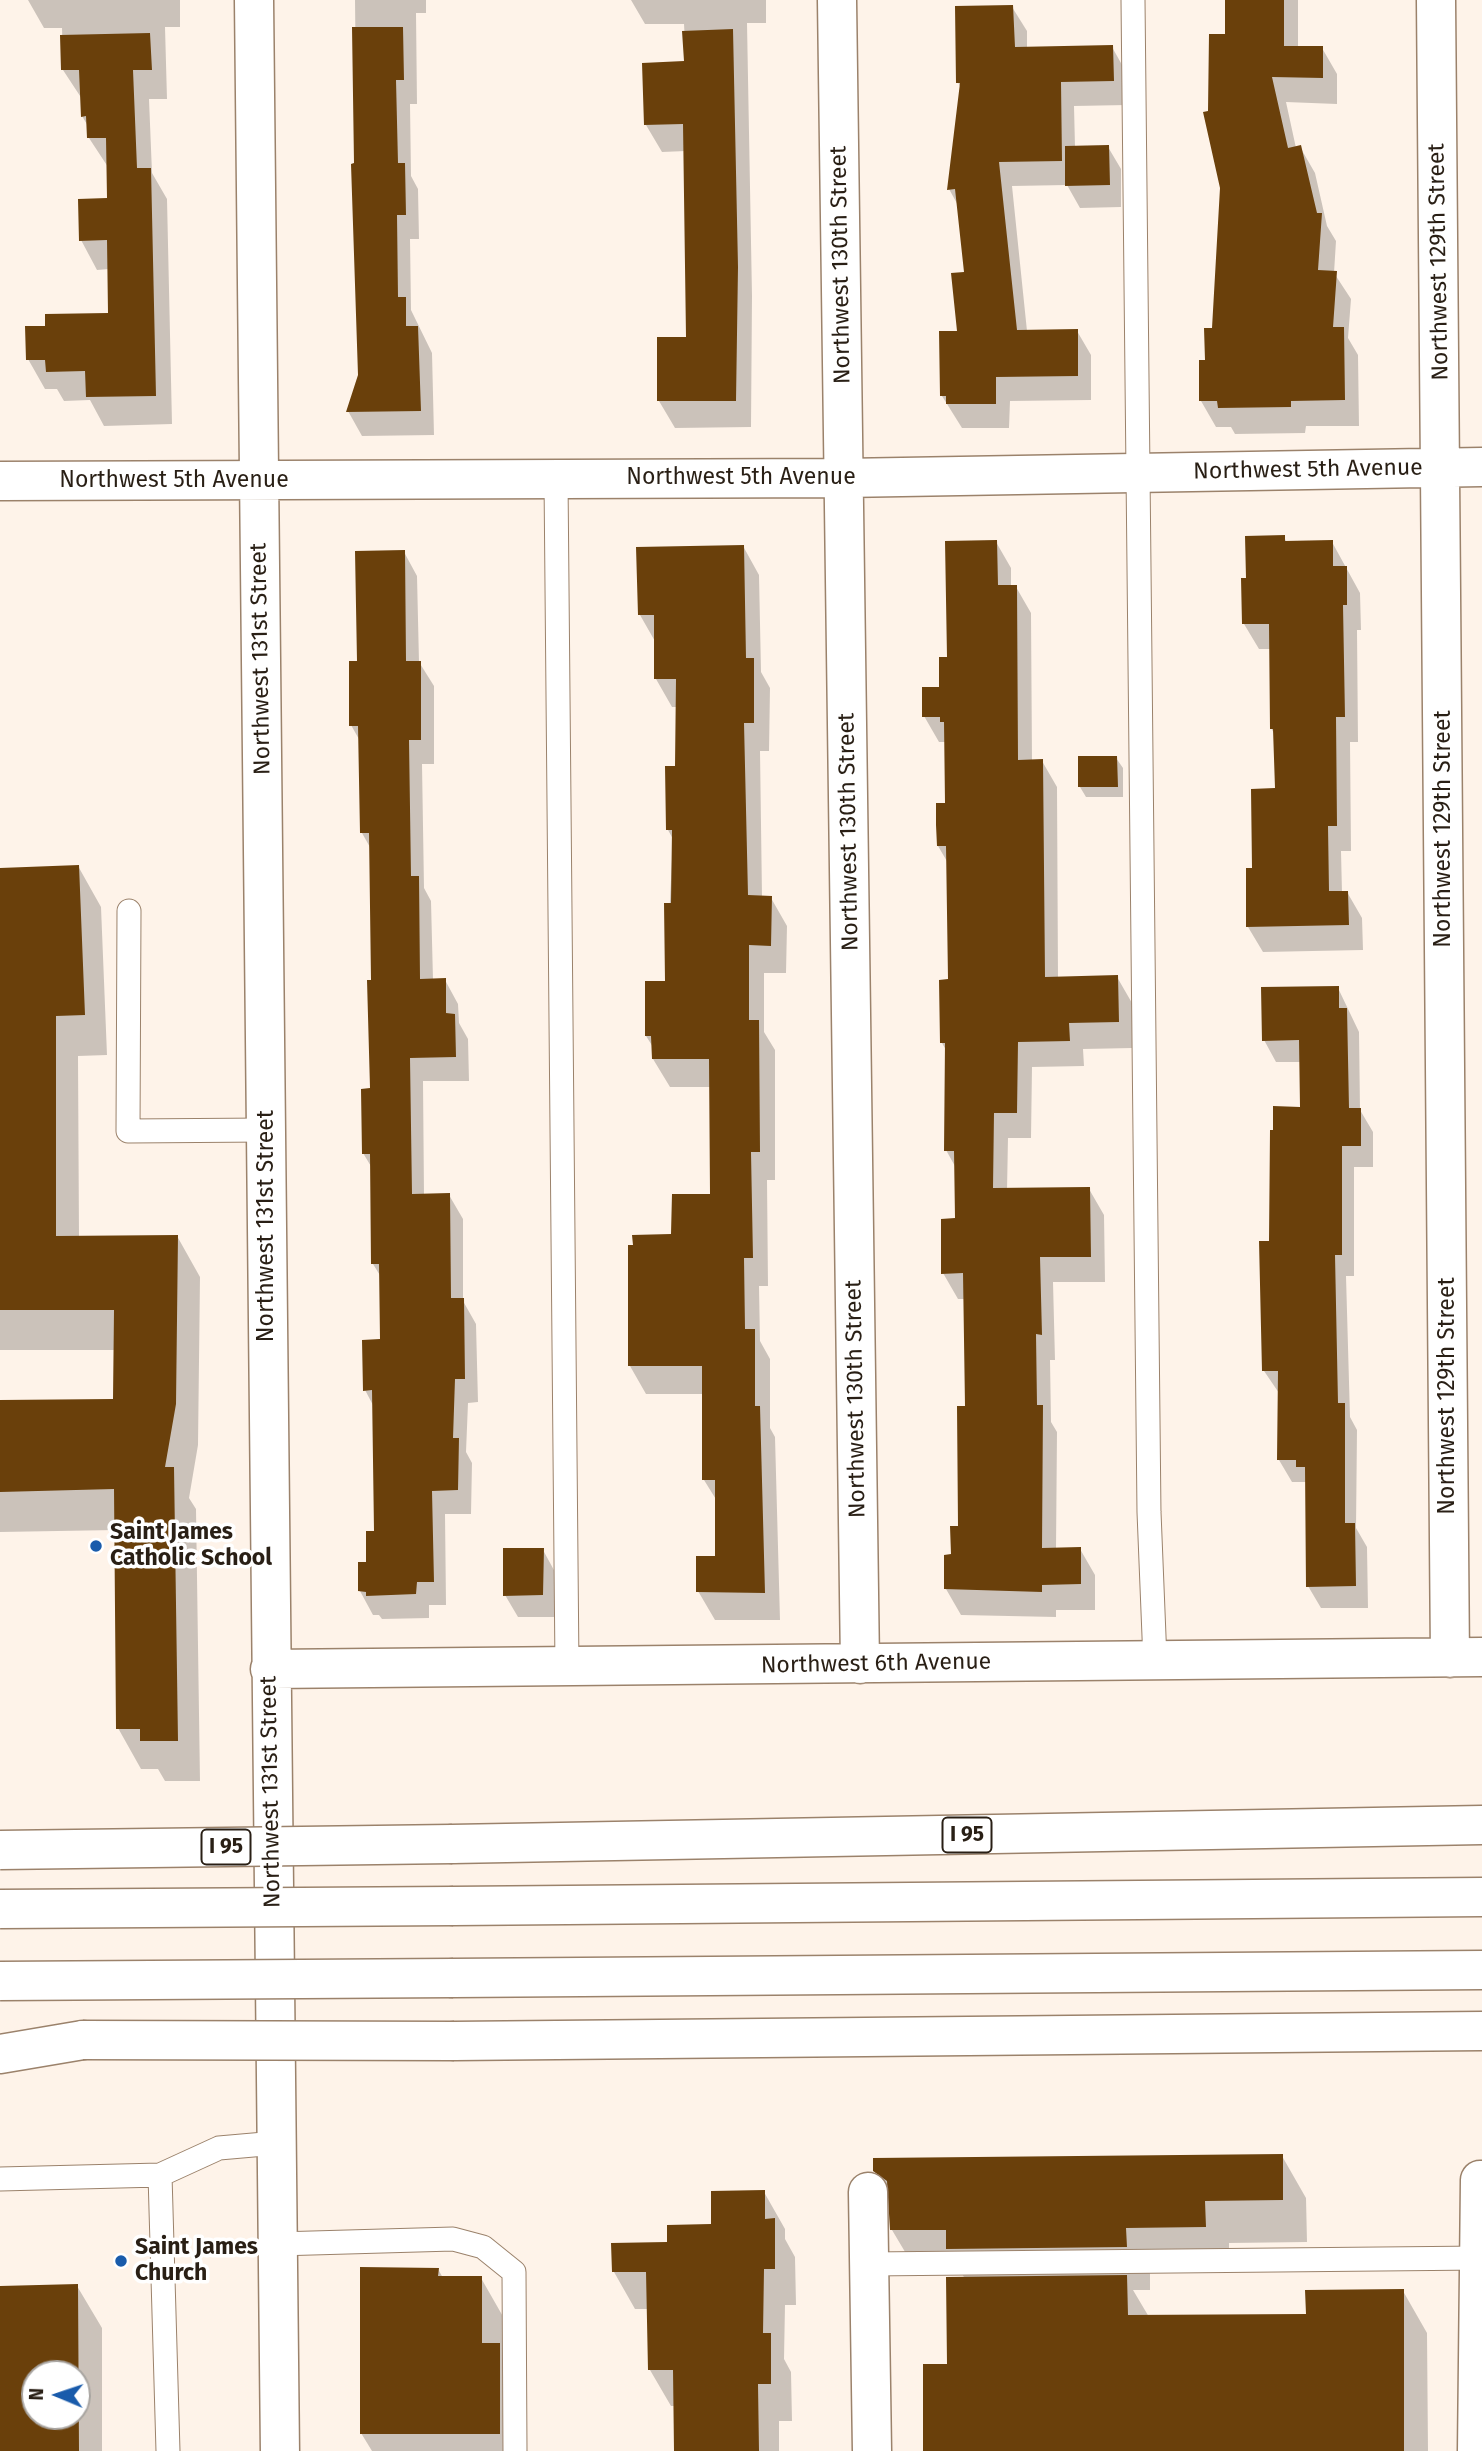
<!DOCTYPE html>
<html>
<head>
<meta charset="utf-8">
<style>
  body { margin:0 }
  #map { position:relative; width:1482px; height:2451px; overflow:hidden; background:#fef3e9; font-family:"Fira Sans",sans-serif }
  canvas { display:block }
  .north { position:absolute; left:21px; top:2360px; width:70px; height:70px; box-sizing:border-box; background:#fff; border:2px solid #a9a5a1; border-radius:50%; rotate:272deg; font-size:19px; font-weight:700; line-height:28px; text-align:center; color:#291f15 }
  .north::after { content:''; display:block; margin:auto; width:24px; height:32px; background:#195bab; clip-path:polygon(50% 0,100% 100%,50% 72%,0 100%) }
</style>
</head>
<body>
<div id="map">
<canvas width="1482" height="2451"></canvas>
<div class="north">N</div>
</div>
<script>
const ctx = document.querySelector('canvas').getContext('2d');
ctx.lineJoin = 'round';
function fillPath(path, color) { ctx.fillStyle = color; ctx.fill(path, 'evenodd'); }
const toPath = rows => new Path2D(rows.map(r => 'M' + r).join(''));
function trace(path, color, width, dash) { ctx.strokeStyle = color; ctx.lineWidth = width; ctx.lineCap = dash ? 'butt' : 'round'; ctx.setLineDash(dash || []); ctx.stroke(path); }
function write(font, color, halo, rows, align = 'center') {
  ctx.font = font + ' "Fira Sans",sans-serif'; ctx.lineWidth = 7; ctx.setLineDash([]); ctx.textBaseline = 'middle'; ctx.strokeStyle = halo; ctx.fillStyle = color; for (const [text, x, y, turn = 0] of rows) {
    ctx.save(); ctx.translate(x, y); ctx.rotate((+turn || 0) * Math.PI / 180); ctx.textAlign = isNaN(turn) ? turn : align; if (halo) ctx.strokeText(text, 0, 0); ctx.fillText(text, 0, 0); ctx.restore();
  }
}
const shadow = toPath([
  [28,0,180,0,180,27,165,27,167,99,149,99,152,173,167,199,172,424,104,426,90,400,64,401,57,389,45,389,28,359,47,328,110,315,109,269,97,270,81,240,109,200,108,167,89,138,88,126,82,116,82,99,63,70,62,28,44,28],
  [355,0,426,0,426,13,416,13,417,104,410,104,411,176,418,189,419,239,410,239,411,310,432,353,434,435,362,436,348,411,359,375],
  [631,0,766,0,766,23,747,23,752,296,751,427,675,428,659,401,688,339,686,151,662,152,646,125,686,63,684,24,645,24],
  [1227,0,1298,0,1298,48,1322,48,1337,74,1337,104,1286,102,1296,148,1300,147,1315,173,1327,226,1336,241,1334,273,1351,299,1348,338,1358,355,1359,426,1306,426,1305,433,1235,434,1231,427,1216,427,1201,401,1214,330,1221,188,1210,113,1227,36],
  [1012,7,1027,31,1027,48,1112,47,1126,72,1127,105,1074,106,1075,147,1108,147,1121,169,1121,207,1080,208,1067,185,1012,186,1027,331,1077,331,1091,355,1091,400,1010,401,1009,428,962,428,942,396,959,332,966,273,959,207,949,189,961,89,958,82],
  [1284,537,1287,543,1332,542,1360,593,1361,630,1357,630,1358,742,1350,742,1351,851,1341,851,1342,893,1347,892,1362,918,1363,950,1263,952,1248,927,1254,869,1277,790,1275,735,1271,728,1271,649,1259,649,1244,624,1247,580],
  [996,542,1011,568,1011,587,1016,587,1031,613,1032,761,1042,761,1057,787,1058,978,1117,977,1132,1003,1133,1048,1083,1049,1084,1066,1032,1067,1031,1138,1008,1138,1007,1190,1089,1189,1104,1215,1105,1282,1053,1282,1055,1360,1050,1360,1051,1422,1057,1432,1056,1549,1080,1549,1095,1575,1095,1610,1056,1610,1056,1617,961,1615,946,1589,960,1528,967,1407,965,1299,958,1299,943,1273,957,1220,956,1168,946,1150,946,1050,942,1043,950,981,948,863,938,846,946,804,946,742,939,742,924,716,941,689,948,659],
  [743,546,759,575,761,672,770,688,769,751,760,751,762,897,771,898,787,926,786,973,764,973,764,1032,775,1050,775,1180,767,1180,768,1286,759,1286,760,1341,770,1359,770,1428,775,1437,780,1620,715,1620,698,1591,717,1557,717,1501,704,1480,704,1394,646,1394,630,1366,673,1236,712,1195,711,1087,670,1087,653,1059,653,1047,646,1036,666,982,673,839,668,830,667,768,677,768,677,707,672,707,656,679,656,643,640,615],
  [404,552,417,576,419,662,434,686,434,764,422,764,424,888,431,901,433,980,445,980,458,1004,459,1023,468,1039,469,1081,423,1081,424,1195,449,1195,463,1219,463,1301,476,1324,478,1402,468,1403,466,1452,472,1463,471,1514,445,1514,446,1605,429,1605,429,1618,382,1619,379,1615,373,1615,360,1591,376,1533,374,1407,365,1390,382,1341,381,1277,373,1264,372,1168,363,1153,372,1090,371,849,362,833,360,741,351,725,359,663],
  [1116,758,1123,768,1123,797,1086,797,1080,787],
  [78,866,101,907,107,1055,78,1056,79,1237,177,1236,200,1277,198,1445,189,1498,196,1509,200,1781,165,1781,158,1769,141,1769,118,1728,116,1530,0,1532,0,1402,115,1401,115,1350,0,1350,0,869],
  [1338,988,1359,1032,1360,1110,1373,1132,1373,1167,1354,1167,1354,1276,1346,1276,1350,1417,1357,1430,1356,1528,1367,1547,1368,1608,1321,1608,1308,1586,1306,1482,1292,1482,1279,1460,1279,1393,1264,1371,1270,1242,1302,1108,1302,1062,1276,1062,1264,1040],
  [543,1550,555,1572,555,1617,518,1617,505,1595],
  [1282,2156,1306,2198,1307,2242,1229,2243,1229,2269,1150,2270,1150,2290,1133,2290,1149,2317,1307,2316,1403,2291,1427,2333,1428,2451,925,2451,949,2366,965,2279,961,2272,917,2272,892,2230,892,2201,875,2171],
  [764,2192,785,2229,785,2239,795,2257,796,2305,785,2305,784,2359,791,2372,792,2421,779,2421,779,2451,675,2451,675,2406,671,2406,650,2370,649,2309,635,2309,614,2272,613,2245,669,2244,713,2226],
  [438,2269,443,2278,481,2278,505,2320,523,2451,372,2451,361,2433],
  [77,2286,102,2328,102,2451,0,2451,0,2288],
  [35,2374,77,2374,77,2416,35,2416]
]);
const building = toPath([
  [1225,0,1284,0,1284,46,1323,46,1323,78,1272,77,1288,148,1301,145,1317,213,1322,213,1318,270,1337,271,1333,327,1344,327,1345,400,1291,401,1291,407,1218,408,1217,401,1199,401,1199,360,1205,360,1204,328,1212,328,1220,188,1203,112,1208,111,1209,34,1225,34],
  [1013,5,1015,47,1113,45,1114,81,1061,82,1062,161,999,162,1017,330,1078,329,1078,376,996,377,996,404,946,404,946,396,940,396,939,331,957,331,951,273,964,272,955,189,947,190,960,83,956,83,955,6],
  [352,27,403,27,404,80,396,80,398,163,405,163,406,215,397,215,398,297,406,297,406,326,418,326,421,411,346,412,358,375,351,164,354,163],
  [733,29,738,267,736,401,657,401,657,337,686,337,683,124,644,125,642,63,684,61,682,31],
  [150,33,152,70,133,70,137,168,151,168,156,396,86,397,85,371,46,372,45,360,26,360,25,326,45,326,45,314,108,313,107,240,79,241,78,199,107,198,106,138,87,138,86,116,81,117,79,70,61,70,60,35],
  [1109,145,1110,185,1065,186,1065,146],
  [1285,535,1285,541,1333,540,1333,566,1347,566,1347,605,1343,605,1345,717,1336,717,1337,826,1328,826,1329,891,1348,891,1349,925,1246,927,1246,868,1252,868,1251,789,1275,788,1273,729,1270,729,1269,624,1242,624,1241,578,1246,578,1245,536],
  [997,540,998,585,1017,585,1018,760,1043,759,1045,977,1118,975,1119,1022,1069,1023,1070,1041,1018,1042,1017,1113,994,1113,993,1188,1090,1187,1091,1257,1040,1257,1042,1335,1036,1334,1037,1405,1043,1405,1042,1548,1081,1547,1081,1584,1042,1585,1042,1592,944,1589,944,1555,951,1554,950,1526,958,1526,957,1406,965,1406,963,1273,941,1274,941,1219,955,1218,954,1151,944,1151,945,1043,940,1043,939,980,948,979,946,846,937,846,936,825,936,803,945,803,944,722,940,722,940,717,922,717,922,687,939,687,939,657,947,657,945,541],
  [744,545,746,658,754,658,754,723,744,723,748,895,772,896,771,946,749,945,749,1020,759,1020,760,1152,751,1152,753,1258,744,1258,745,1329,755,1329,755,1406,760,1406,765,1593,696,1592,696,1556,715,1556,715,1480,702,1480,702,1366,628,1366,628,1245,633,1245,632,1235,671,1234,672,1194,710,1194,709,1059,652,1059,651,1036,645,1036,645,981,665,981,664,903,671,903,672,830,666,830,665,766,675,766,676,679,654,679,654,615,638,615,636,547],
  [405,550,406,661,421,661,421,740,409,740,411,876,419,876,420,979,446,978,446,1013,455,1014,456,1057,410,1058,412,1194,450,1193,451,1298,464,1298,465,1379,455,1379,453,1438,459,1438,458,1490,432,1491,434,1582,417,1582,416,1594,366,1596,366,1592,358,1591,358,1562,366,1562,366,1531,374,1531,372,1390,363,1391,362,1340,380,1339,379,1264,371,1264,370,1154,362,1154,361,1089,370,1088,367,980,371,980,369,833,360,833,358,726,349,726,349,661,357,661,355,551],
  [1078,756,1117,756,1118,787,1078,787],
  [79,865,85,1015,56,1016,56,1236,178,1235,176,1404,165,1467,174,1467,178,1741,140,1741,140,1729,116,1729,114,1489,0,1492,0,1400,113,1399,114,1310,0,1310,0,868],
  [1339,986,1339,1008,1347,1008,1349,1108,1361,1108,1361,1146,1342,1146,1342,1255,1335,1255,1338,1403,1345,1403,1345,1523,1355,1523,1356,1586,1306,1587,1305,1467,1296,1467,1296,1460,1277,1460,1278,1371,1262,1371,1259,1241,1269,1241,1270,1130,1273,1130,1273,1106,1300,1107,1299,1040,1262,1041,1261,987],
  [503,1548,544,1548,543,1595,503,1596],
  [1283,2154,1283,2200,1205,2201,1206,2227,1126,2228,1127,2247,946,2249,946,2230,890,2230,887,2181,873,2171,873,2158],
  [765,2190,765,2219,775,2218,775,2269,764,2269,763,2333,771,2333,771,2384,758,2384,759,2451,674,2451,673,2370,648,2370,646,2272,612,2272,611,2243,667,2242,667,2225,711,2224,711,2191],
  [360,2267,439,2268,438,2276,482,2276,482,2343,500,2343,500,2434,360,2434],
  [1127,2275,1128,2315,1306,2314,1305,2290,1404,2289,1404,2451,923,2451,923,2364,947,2364,946,2277],
  [78,2284,79,2451,0,2451,0,2286],
  [35,2374,77,2374,77,2416,35,2416]
]);
const service = toPath([
  [1133,0,1149,1512,1155,1661],
  [556,479,567,1667],
  [129,911,128,1131,267,1130],
  [160,2175,219,2148,276,2143],
  [0,2179,160,2175,168,2451],
  [277,2244,453,2239,483,2247,514,2272,515,2451],
  [869,2264,1482,2258]
]);
const minor = toPath([
  [254,0,280,2451],
  [837,0,860,1664],
  [1436,0,1450,1658],
  [0,481,844,478,1482,467],
  [270,1669,1482,1657],
  [868,2192,872,2451],
  [1477,2451,1480,2180]
]);
const motorway = toPath([
  [452,1844,1482,1825],
  [453,1906,1482,1897],
  [453,1978,1482,1970],
  [454,2041,1482,2031],
  [0,2054,83,2040]
]);
const motorwayBridge = toPath([
  [0,1850,452,1844],
  [0,1909,453,1906],
  [0,1981,453,1978],
  [83,2040,454,2041]
]);
const markers = [
  [96,1546,7,"#195bab"],
  [121,2261,7,"#195bab"]
];
const shields = [
  [967,1835,49],
  [226,1847,49]
];
const shieldNames = [
  ["I 95",967,1835],
  ["I 95",226,1847]
];
const streetNames = [
  ["Northwest 129th Street",1439,262,-91],
  ["Northwest 130th Street",841,265,-91],
  ["Northwest 5th Avenue",1308,470,-1],
  ["Northwest 5th Avenue",741,478],
  ["Northwest 5th Avenue",174,481],
  ["Northwest 131st Street",261,659,-91],
  ["Northwest 129th Street",1444,829,-90],
  ["Northwest 130th Street",849,832,-91],
  ["Northwest 131st Street",267,1226,-90],
  ["Northwest 129th Street",1448,1396,-90],
  ["Northwest 130th Street",856,1399,-91],
  ["Northwest 6th Avenue",876,1664,-1],
  ["Northwest 131st Street",271,1792,-91]
];
const poiNames = [
  ["Saint James",110,1533],
  ["Catholic School",110,1559],
  ["Saint James",135,2248],
  ["Church",135,2274]
];
fillPath(shadow, '#0003');
fillPath(building, '#6a400b');
trace(service, '#9b826b', 25);
trace(minor, '#9b826b', 41);
trace(motorway, '#9b826b', 41);
trace(service, '#fff', 23);
trace(minor, '#fff', 38);
trace(motorway, '#fff', 38);
trace(motorwayBridge, '#9b826b', 41, []);
trace(motorwayBridge, '#fff', 38);
for (const [x, y, r, color] of markers) { const dot = new Path2D(); dot.arc(x, y, r, 0, 2 * Math.PI); ctx.fillStyle = color; ctx.fill(dot); trace(dot, '#fff', 2.5); }
for (const [x, y, w] of shields) { const box = new Path2D(); box.roundRect(x - w / 2, y - 17.5, w, 35, 5); ctx.fillStyle = '#fff'; ctx.fill(box); trace(box, '#291f15', 2); }
write('bold 21px', '#291f15', null, shieldNames);
write('23px', '#291f15', '#fff', streetNames);
write('bold 23px', '#291f15', '#fff', poiNames, 'left');
</script>
</body>
</html>
